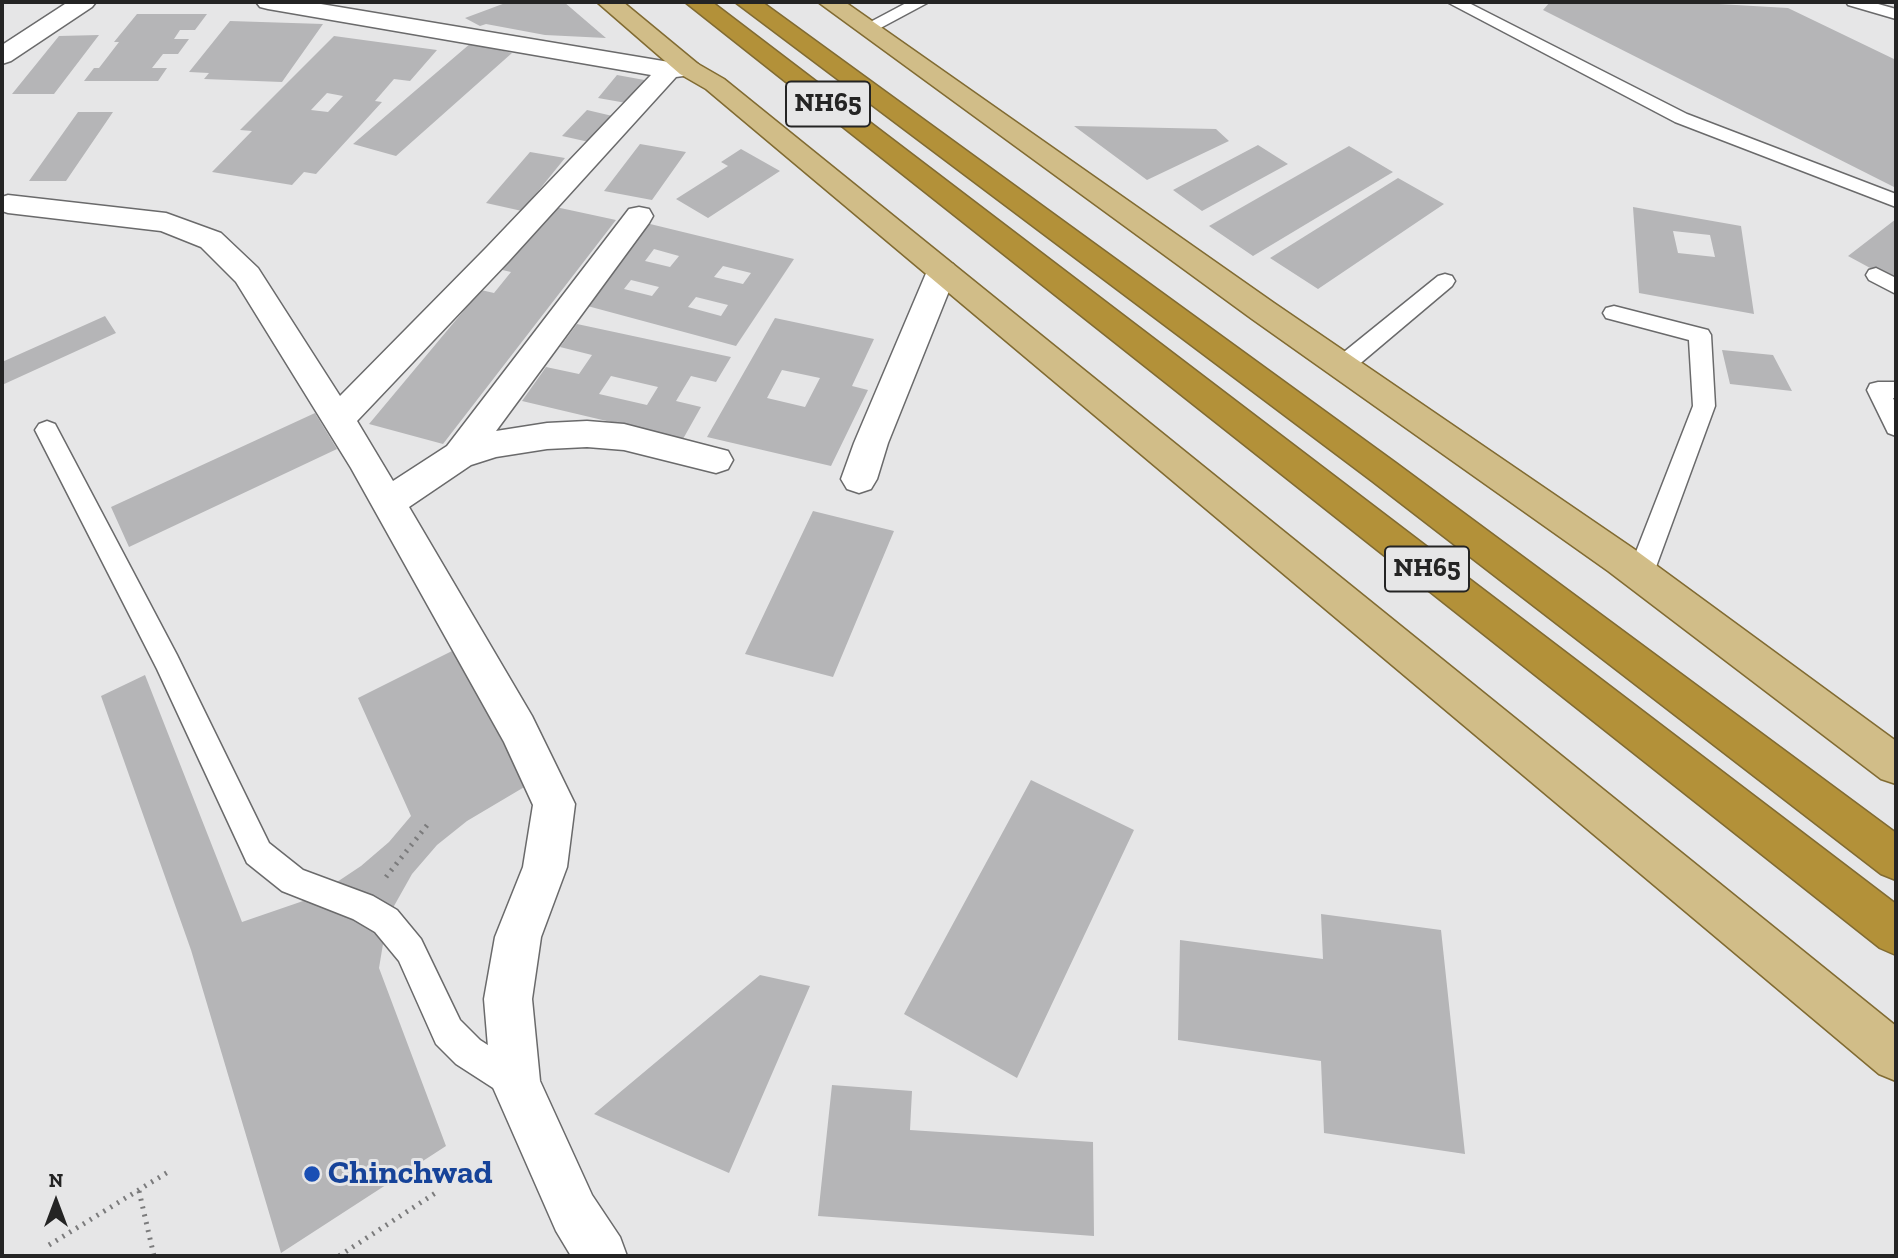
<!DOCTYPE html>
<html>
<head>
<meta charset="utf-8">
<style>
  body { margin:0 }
  #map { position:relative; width:1898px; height:1258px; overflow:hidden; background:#e6e6e7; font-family:"Zilla Slab",serif }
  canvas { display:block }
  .frame { position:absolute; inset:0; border:4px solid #242424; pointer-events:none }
  .north { position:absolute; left:21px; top:1167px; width:70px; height:70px; -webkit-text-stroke:5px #e6e6e7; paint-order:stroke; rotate:0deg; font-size:19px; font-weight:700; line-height:28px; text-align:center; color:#242424 }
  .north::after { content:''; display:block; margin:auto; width:24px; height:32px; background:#242424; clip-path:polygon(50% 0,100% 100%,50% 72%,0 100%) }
</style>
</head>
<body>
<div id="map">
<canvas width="1898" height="1258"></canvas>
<div class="frame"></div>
<div class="north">N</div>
</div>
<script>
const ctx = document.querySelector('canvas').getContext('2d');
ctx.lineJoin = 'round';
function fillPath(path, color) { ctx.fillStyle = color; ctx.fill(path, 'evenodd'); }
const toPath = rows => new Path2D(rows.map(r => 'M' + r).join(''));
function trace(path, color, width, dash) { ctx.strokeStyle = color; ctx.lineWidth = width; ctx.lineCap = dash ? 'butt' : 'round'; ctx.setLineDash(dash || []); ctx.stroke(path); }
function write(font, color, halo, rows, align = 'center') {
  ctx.font = font + ' "Zilla Slab",serif'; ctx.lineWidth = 6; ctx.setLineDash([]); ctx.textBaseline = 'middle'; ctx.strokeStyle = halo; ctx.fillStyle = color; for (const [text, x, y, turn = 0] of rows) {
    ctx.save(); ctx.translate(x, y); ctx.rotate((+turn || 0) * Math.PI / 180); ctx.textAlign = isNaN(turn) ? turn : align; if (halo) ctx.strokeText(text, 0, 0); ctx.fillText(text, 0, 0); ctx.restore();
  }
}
const building = toPath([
  [508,2,564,2,606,38,545,35,486,24,480,26,465,18],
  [1550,2,1684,2,1788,8,1896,60,1896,188,1543,10],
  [137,14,207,14,195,30,180,30,174,39,189,39,178,54,163,54,152,68,167,68,158,81,84,81,94,68,99,68,119,42,114,42],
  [230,21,323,24,282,82,204,79,209,73,189,72],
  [99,35,54,94,12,94,59,36],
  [334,36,437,50,410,81,394,79,375,101,382,102,316,174,304,172,292,185,212,172,252,131,240,130],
  [327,93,343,96,328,112,311,110],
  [471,43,512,53,396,156,353,144],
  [617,75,650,81,632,104,598,98],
  [587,110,621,118,598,144,562,136],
  [78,112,113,112,66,181,29,181],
  [1074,126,1216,129,1229,141,1147,180],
  [640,144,686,152,652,200,604,191],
  [1258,145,1288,164,1202,211,1173,190],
  [1349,146,1393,172,1253,256,1209,226],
  [741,149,780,171,708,218,676,199,728,166,721,162],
  [530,152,565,158,522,211,486,203],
  [1398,178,1444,204,1318,289,1270,258],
  [551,206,616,220,443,444,369,424,481,290,494,293,511,272,498,269],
  [1633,207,1741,226,1754,314,1639,293],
  [1673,231,1710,235,1715,257,1678,253],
  [1896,219,1896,282,1848,256],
  [646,223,794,259,736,346,580,304],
  [654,249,679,256,670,267,645,261],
  [723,266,751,273,743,284,714,277],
  [631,280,659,287,652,296,624,289],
  [696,297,728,305,721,316,688,307],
  [105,316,116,333,2,385,2,362],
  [775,318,874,339,852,386,868,390,831,466,707,437],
  [782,370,820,378,805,407,767,398],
  [577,324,731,357,716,382,691,376,676,401,701,407,683,439,522,401,546,367,579,374,592,355,560,347],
  [611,376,658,387,647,405,599,394],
  [1722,350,1773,355,1792,391,1730,384],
  [315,413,337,449,129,547,111,507],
  [813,511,894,531,833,677,745,654],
  [454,650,526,786,467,821,437,845,412,874,394,906,384,938,379,968,446,1146,281,1253,191,950,101,696,145,675,242,922,306,900,334,884,361,866,389,842,411,816,358,698],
  [1031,780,1134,830,1017,1078,904,1014],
  [1321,914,1441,930,1465,1154,1324,1133,1321,1061,1178,1040,1180,940,1323,959],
  [760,975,810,986,729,1173,594,1114],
  [832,1085,912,1091,910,1130,1093,1142,1094,1236,818,1216]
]);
const path = toPath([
  [386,877,428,824],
  [139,1191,154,1256],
  [49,1245,168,1172],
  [339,1256,437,1192]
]);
const lane = toPath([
  [908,2,929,2,873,32,867,33,859,28,908,2],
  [1447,2,1467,2,1687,114,1896,194,1896,207,1675,122,1447,2],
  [1846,2,1871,2,1896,9,1896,19,1848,5,1846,2],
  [1876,268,1896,278,1896,294,1869,280,1866,275,1869,270,1876,268],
  [1445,274,1452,276,1455,281,1452,286,1350,372,1342,374,1334,372,1331,366,1334,360,1438,276,1445,274],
  [1614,306,1708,330,1711,335,1715,406,1653,575,1649,582,1640,585,1631,582,1627,575,1693,406,1689,340,1606,318,1603,313,1606,308,1614,306],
  [1878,382,1896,382,1896,398,1893,398,1896,404,1896,436,1888,433,1867,390,1870,384,1878,382],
  [47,421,55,424,177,655,269,843,303,870,373,896,397,910,421,939,460,1020,480,1040,528,1071,533,1083,528,1095,516,1100,504,1095,456,1064,436,1044,399,961,375,932,353,919,282,891,247,863,157,669,35,430,39,424,47,421]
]);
const street = toPath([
  [68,2,96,2,92,7,11,61,2,64,2,45,68,2],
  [256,2,309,2,669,62,689,61,698,64,702,69,698,74,676,77,508,262,357,421,393,481,447,446,629,209,639,207,649,209,653,216,649,223,496,431,547,423,587,421,624,424,728,451,733,460,728,469,716,473,624,450,587,447,547,449,496,457,471,465,409,507,532,716,575,804,567,867,541,937,532,999,540,1081,592,1195,620,1237,627,1256,571,1256,556,1231,491,1083,484,999,495,937,523,867,533,805,504,742,351,468,236,282,201,247,161,231,8,213,2,211,2,197,8,195,166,213,221,233,258,268,340,396,486,248,651,75,268,9,260,7,256,2],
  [942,261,953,264,957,271,888,443,877,479,871,489,859,493,847,489,841,479,854,443,927,271,931,264,942,261]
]);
const primary = toPath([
  [597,2,623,2,698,64,724,79,1896,1026,1896,1081,1879,1074,706,89,680,74,597,2],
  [818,2,845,2,1274,303,1634,549,1896,741,1896,784,1881,779,1608,571,1252,319,818,2]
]);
const highway = toPath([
  [685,2,712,2,1896,904,1896,955,1880,948,685,2],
  [735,2,762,2,1396,463,1896,833,1896,880,1881,874,1372,481,735,2]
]);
const markers = [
  [312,1174,9,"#1a4fb4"]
];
const shields = [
  [828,104,84],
  [1427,569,84]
];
const shieldNames = [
  ["NH65",828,104],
  ["NH65",1427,569]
];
const nearTransitnames = [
  ["Chinchwad",328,1174]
];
fillPath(building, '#b5b5b7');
trace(lane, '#6a6a6b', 3);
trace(street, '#6a6a6b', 3);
trace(primary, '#816b32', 3);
trace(highway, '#816b32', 3);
trace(path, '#7b7b7c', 5, [2, 6]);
fillPath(lane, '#fff');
fillPath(street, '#fff');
fillPath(primary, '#d1bd88');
fillPath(highway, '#b39139');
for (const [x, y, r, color] of markers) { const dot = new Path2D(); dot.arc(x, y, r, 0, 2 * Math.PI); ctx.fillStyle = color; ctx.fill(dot); trace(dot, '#e6e6e7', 2.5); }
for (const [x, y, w] of shields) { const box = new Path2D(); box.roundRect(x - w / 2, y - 22.5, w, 45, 5); ctx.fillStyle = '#e6e6e7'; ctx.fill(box); trace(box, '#242424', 2); }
write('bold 26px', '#242424', null, shieldNames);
write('bold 33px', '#164399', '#e6e6e7', nearTransitnames, 'left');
</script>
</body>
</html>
